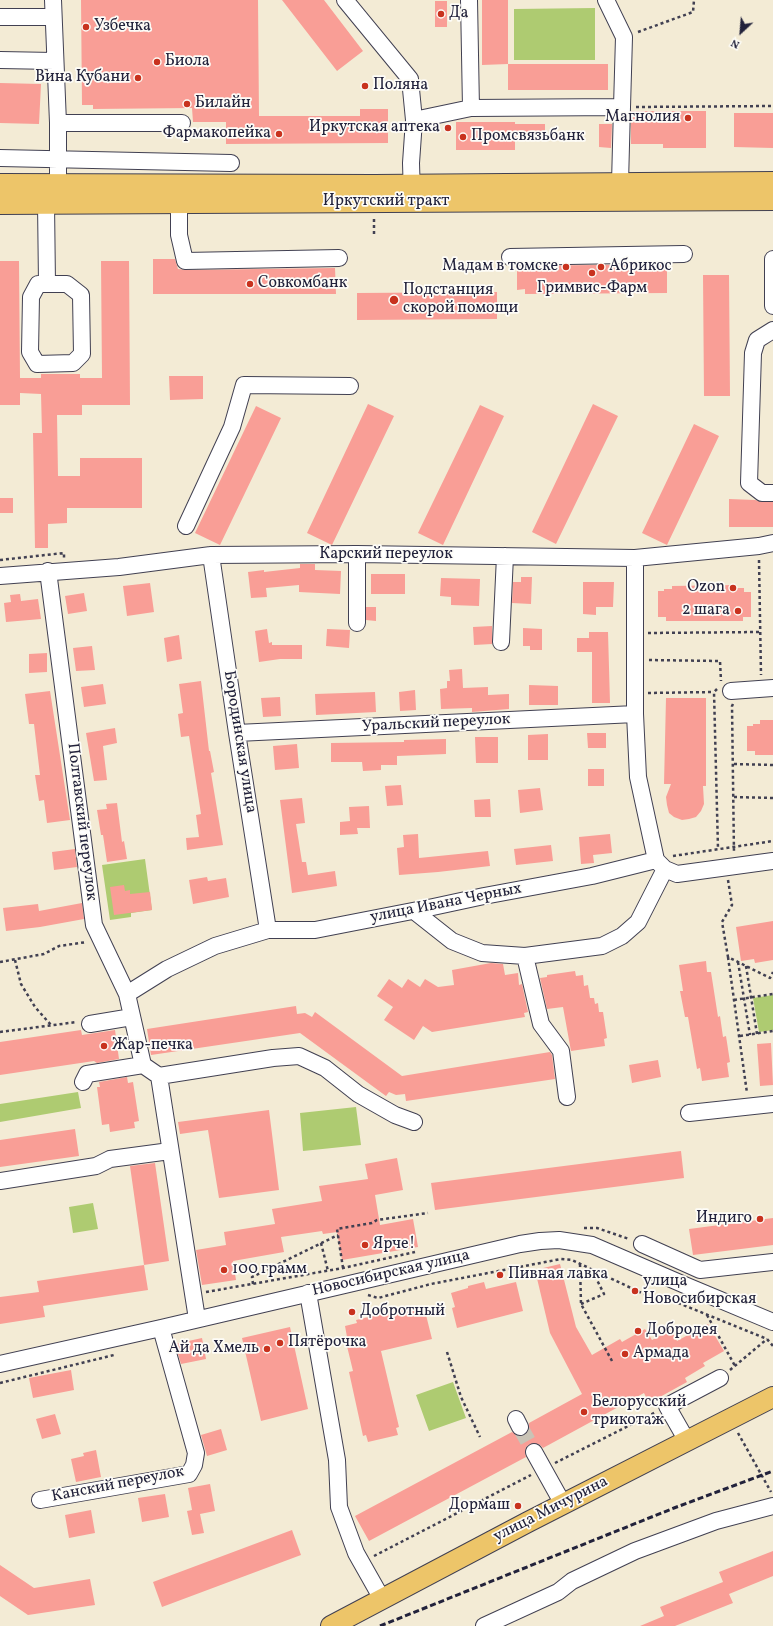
<!DOCTYPE html>
<html>
<head>
<meta charset="utf-8">
<style>
  body { margin:0 }
  #map { position:relative; width:773px; height:1626px; overflow:hidden; background:#f3ebd5; font-family:Vollkorn,serif }
  canvas { display:block }
  .north { position:absolute; left:721px; top:12px; width:40px; height:40px; -webkit-text-stroke:3px #fdfcf7; paint-order:stroke; rotate:206deg; font-size:11px; font-weight:700; line-height:16px; text-align:center; color:#22223b }
  .north::after { content:''; display:block; margin:auto; width:14px; height:18px; background:#22223b; clip-path:polygon(50% 0,100% 100%,50% 72%,0 100%) }
</style>
</head>
<body>
<div id="map">
<canvas width="773" height="1626"></canvas>
<div class="north">N</div>
</div>
<script>
const ctx = document.querySelector('canvas').getContext('2d');
ctx.lineJoin = 'round';
function fillPath(path, color) { ctx.fillStyle = color; ctx.fill(path, 'evenodd'); }
const toPath = rows => new Path2D(rows.map(r => 'M' + r).join(''));
function trace(path, color, width, dash) { ctx.strokeStyle = color; ctx.lineWidth = width; ctx.lineCap = dash ? 'butt' : 'round'; ctx.setLineDash(dash || []); ctx.stroke(path); }
function write(font, color, halo, rows, align = 'center') {
  ctx.font = font + ' Vollkorn,serif'; ctx.lineWidth = 3.5; ctx.setLineDash([]); ctx.textBaseline = 'middle'; ctx.strokeStyle = halo; ctx.fillStyle = color; for (const [text, x, y, turn = 0] of rows) {
    ctx.save(); ctx.translate(x, y); ctx.rotate((+turn || 0) * Math.PI / 180); ctx.textAlign = isNaN(turn) ? turn : align; if (halo) ctx.strokeText(text, 0, 0); ctx.fillText(text, 0, 0); ctx.restore();
  }
}
const green = toPath([
  [595,8,595,60,514,60,514,9],
  [145,859,152,910,131,913,131,917,110,920,102,865],
  [773,995,773,1030,759,1032,753,998],
  [78,1092,81,1108,0,1122,0,1104],
  [356,1107,361,1145,303,1151,300,1113],
  [93,1203,98,1229,73,1233,69,1207],
  [453,1382,466,1418,429,1431,416,1395]
]);
const building = toPath([
  [81,0,258,0,259,116,360,116,360,109,388,109,388,143,226,144,226,122,193,122,192,108,93,109,93,105,82,105],
  [282,0,324,0,363,51,337,71],
  [482,0,508,0,508,64,482,65],
  [435,1,447,1,447,27,435,27],
  [508,64,608,64,608,90,508,90],
  [0,83,41,84,39,124,0,123],
  [631,111,706,111,706,148,663,148,663,144,631,144],
  [734,113,773,113,773,148,734,147],
  [456,122,515,122,515,124,545,124,545,140,515,140,515,150,456,150],
  [599,124,612,124,611,148,599,147],
  [153,259,175,259,178,269,185,270,335,268,336,294,153,294],
  [0,261,19,261,20,378,41,378,41,374,80,374,80,378,102,378,101,261,129,261,130,405,82,405,82,415,57,415,58,476,80,476,80,458,142,458,142,508,67,508,67,523,48,524,48,548,35,548,33,433,42,433,41,394,20,393,20,405,0,405],
  [667,264,667,293,525,294,525,289,517,290,517,266],
  [703,275,729,275,730,396,704,396],
  [497,292,497,319,357,320,357,293],
  [169,376,203,376,203,399,170,400],
  [368,404,394,416,332,545,307,533],
  [593,404,618,416,556,544,532,532],
  [480,405,504,416,443,545,418,533],
  [256,406,281,418,220,545,195,533],
  [694,424,719,436,667,545,642,533],
  [0,498,13,498,13,513,0,513],
  [729,499,755,500,762,502,773,502,773,527,729,527],
  [300,564,315,564,315,570,341,571,340,594,299,592,299,585,266,588,267,597,251,598,248,572,264,570,264,572,300,568],
  [371,574,405,574,405,594,371,594],
  [521,577,532,577,531,604,512,603,513,582,521,582],
  [441,578,480,579,479,606,451,605,451,597,440,596],
  [583,582,614,582,613,607,596,607,596,615,583,614],
  [150,583,154,612,127,616,123,586],
  [736,585,737,588,744,588,744,592,751,592,751,617,743,617,743,621,666,621,666,617,658,617,658,591,664,591,664,589,672,589,672,586],
  [84,593,87,611,68,614,65,596],
  [20,594,21,601,38,599,41,619,6,622,4,603,11,602,10,595],
  [366,607,376,607,376,621,366,620],
  [492,626,492,644,474,645,473,627],
  [523,628,542,629,542,650,530,650,530,646,523,646],
  [267,629,269,643,272,642,272,645,302,645,302,659,280,659,259,662,255,631],
  [327,629,350,630,349,648,326,646],
  [589,632,608,632,610,703,592,703,592,652,577,652,577,638,589,638],
  [179,635,182,659,167,662,164,638],
  [92,646,95,670,76,671,73,648],
  [47,653,47,672,29,673,29,654],
  [462,669,463,688,488,687,488,695,509,694,509,709,472,712,472,708,441,709,440,689,447,688,447,681,450,681,449,670],
  [201,681,209,751,210,751,214,772,211,773,223,845,187,850,186,838,199,837,196,815,201,814,189,736,181,737,178,714,183,713,179,684],
  [103,684,106,704,84,707,81,687],
  [529,685,558,686,558,705,529,705],
  [415,690,416,710,400,711,399,692],
  [50,691,70,820,47,823,44,800,39,801,35,775,40,775,34,724,29,724,25,694],
  [375,692,376,712,316,715,315,694],
  [280,697,281,716,263,717,261,698],
  [666,698,706,698,706,786,703,786,704,804,701,811,696,817,689,819,682,820,674,817,669,813,667,805,666,797,671,784,664,784],
  [760,720,773,720,773,755,755,755,755,751,747,751,747,726,753,726,753,724,760,724],
  [115,728,117,743,103,746,107,780,94,781,86,733],
  [587,733,606,733,606,748,588,748],
  [548,734,548,760,528,760,528,735],
  [475,737,498,737,498,763,476,763],
  [446,739,446,754,397,756,397,765,381,765,381,770,363,771,362,762,331,762,331,743,404,742,404,740],
  [297,744,299,768,275,770,273,746],
  [588,769,604,769,604,786,588,786],
  [401,785,403,805,387,806,385,786],
  [540,788,543,810,520,813,518,790],
  [302,798,305,823,296,824,302,862,306,862,308,875,335,871,337,886,292,893,280,800],
  [490,799,491,817,475,817,474,800],
  [117,803,122,842,124,841,127,859,107,862,103,835,101,835,97,810,107,809,106,804],
  [369,806,370,828,357,828,358,834,340,835,340,822,350,821,349,807],
  [418,834,419,858,488,851,490,866,438,872,399,875,397,848,404,847,403,835],
  [610,834,612,853,593,855,594,863,581,864,579,837],
  [551,845,553,861,516,865,514,849],
  [75,849,77,867,54,870,52,852],
  [207,877,208,881,226,878,229,897,193,904,189,880],
  [124,885,125,891,130,890,130,894,150,892,152,910,114,915,110,887],
  [82,903,84,919,40,927,6,931,3,908,38,904,39,911],
  [773,921,773,960,755,963,754,959,741,961,736,927],
  [706,961,707,972,711,972,718,1017,720,1016,723,1037,726,1036,730,1062,727,1063,729,1077,702,1081,700,1068,697,1069,688,1017,685,1017,680,991,683,991,679,965],
  [491,963,503,964,505,975,518,973,519,985,522,984,528,1012,524,1013,525,1017,432,1032,423,1026,414,1040,384,1020,393,1007,377,996,389,979,402,988,408,979,420,987,425,979,438,987,454,985,452,970],
  [575,971,576,976,583,975,584,986,588,985,590,998,594,998,595,1004,598,1003,599,1012,603,1012,607,1038,604,1039,605,1046,571,1051,563,1007,547,1009,540,978,547,977,547,975],
  [296,1006,297,1014,305,1013,312,1017,315,1012,402,1076,550,1052,552,1055,555,1079,406,1101,405,1094,396,1095,389,1092,386,1096,300,1033,151,1055,147,1029],
  [81,1030,82,1035,115,1030,119,1059,97,1063,94,1061,0,1075,0,1042],
  [771,1043,773,1085,760,1086,757,1044],
  [658,1060,661,1077,632,1083,629,1065],
  [127,1077,128,1083,133,1082,139,1121,134,1122,135,1128,110,1132,109,1124,102,1125,97,1087,100,1087,99,1082],
  [269,1110,279,1190,219,1198,208,1130,180,1134,178,1122],
  [75,1129,79,1156,0,1167,0,1140],
  [681,1151,684,1178,435,1210,431,1183],
  [397,1158,403,1190,375,1195,380,1225,413,1219,418,1247,342,1260,337,1232,323,1234,322,1231,281,1237,284,1252,233,1261,236,1280,202,1285,196,1250,226,1245,224,1232,275,1224,272,1209,322,1201,319,1186,368,1179,365,1164],
  [155,1163,169,1261,144,1265,130,1166],
  [773,1218,773,1245,693,1255,689,1229],
  [560,1264,576,1327,592,1355,620,1339,622,1342,645,1329,652,1340,671,1330,677,1341,708,1324,724,1351,703,1363,705,1366,685,1378,687,1382,649,1403,644,1393,543,1448,539,1444,530,1444,526,1447,525,1452,526,1457,369,1541,355,1516,512,1432,519,1436,525,1435,529,1428,529,1423,582,1394,550,1333,535,1270],
  [144,1265,148,1290,43,1306,45,1317,0,1324,0,1297,39,1292,37,1281],
  [484,1282,486,1289,516,1282,523,1311,457,1328,452,1308,455,1307,451,1293,468,1288,468,1286],
  [416,1306,417,1309,424,1307,432,1339,381,1351,399,1427,396,1428,398,1435,368,1442,366,1435,363,1436,349,1372,353,1371,345,1338,347,1337,345,1326,357,1323,356,1320],
  [290,1327,308,1409,261,1421,242,1338],
  [202,1338,206,1359,181,1364,175,1344],
  [71,1370,74,1390,33,1398,29,1378],
  [55,1414,61,1434,42,1439,36,1419],
  [221,1429,227,1450,207,1456,201,1435],
  [96,1450,101,1477,76,1482,71,1459,84,1456,83,1453],
  [210,1484,215,1511,200,1514,204,1533,192,1535,187,1511,192,1510,188,1488],
  [165,1494,169,1517,142,1522,138,1498],
  [91,1510,95,1533,69,1538,65,1515],
  [292,1530,301,1555,162,1607,153,1582],
  [773,1551,773,1576,729,1594,733,1603,675,1626,640,1626,664,1616,660,1607,723,1582,719,1572],
  [0,1565,34,1588,90,1579,95,1605,28,1615,0,1596]
]);
const minorTunnel = toPath([
  [520,1427,534,1452]
]);
const path = toPath([
  [638,32,693,12,694,0],
  [636,107,773,106],
  [374,234,374,217],
  [0,560,64,553,64,558],
  [759,560,761,675],
  [648,633,760,632],
  [649,660,720,661,721,681],
  [717,689,714,692,718,849],
  [648,693,714,692],
  [733,704,732,706,734,853],
  [734,764,773,765],
  [734,797,773,798],
  [673,856,773,841],
  [728,880,732,905,722,922,728,957,770,978,773,972],
  [728,957,747,1093],
  [15,960,21,984,35,1007,51,1025],
  [0,962,44,954,59,946,87,942],
  [738,962,750,1035],
  [746,966,757,1034],
  [734,1000,773,994],
  [0,1032,77,1022],
  [740,1036,773,1031],
  [584,1228,597,1228,629,1239],
  [321,1243,328,1271],
  [580,1264,581,1304,612,1361],
  [343,1268,337,1229,372,1223,377,1220,428,1213],
  [253,1284,252,1277,338,1235],
  [206,1292,343,1268,415,1252],
  [368,1295,378,1298,431,1284,561,1259,572,1260,648,1296,666,1298,767,1339,773,1346],
  [581,1304,604,1294,592,1270],
  [707,1315,735,1366],
  [447,1352,461,1397,480,1437],
  [730,1370,767,1339],
  [0,1383,114,1355],
  [738,1433,771,1492],
  [555,1463,656,1412],
  [374,1556,531,1475]
]);
const minor = toPath([
  [53,0,58,123,58,196],
  [345,0,410,79,414,120,411,163,412,197],
  [0,17,53,17],
  [0,60,54,61],
  [471,108,622,107,624,37,606,0],
  [414,120,471,108,469,0],
  [58,123,182,123],
  [0,158,231,163],
  [620,183,622,107],
  [46,203,47,284],
  [179,204,179,235,185,261,339,258],
  [510,257,684,254],
  [773,259,773,306],
  [38,284,67,284,81,295,82,354,73,363,37,364,30,352,31,297,38,284],
  [773,330,757,340,753,353,749,483,762,493,773,493],
  [186,526,232,427,244,385,350,386],
  [211,555,237,733,268,930],
  [635,558,635,714,638,777,656,860,665,869,677,874,773,861],
  [48,571,94,925,127,994,143,1065],
  [0,576,119,567,211,555,357,554,635,558,759,546,773,543],
  [357,623,357,554],
  [501,642,505,556],
  [731,691,773,688],
  [237,733,635,714],
  [414,911,452,941,482,953,525,956,541,1024,561,1051,567,1097],
  [525,956,602,946,622,936,638,922,665,869],
  [127,994,167,969,215,946,268,930,315,930,433,907,484,896,592,876,656,860],
  [90,1024,132,1017],
  [159,1076,197,1319],
  [83,1082,87,1074,143,1065,159,1076,273,1058,299,1056,325,1068,358,1094,395,1115,414,1122],
  [689,1113,773,1104],
  [0,1181,96,1166,110,1159,170,1151],
  [642,1244,700,1270,773,1262],
  [308,1293,337,1460,339,1507,356,1553,382,1599],
  [0,1364,161,1328,520,1244,540,1241,559,1240,592,1245,687,1286,773,1322],
  [516,1419,520,1427],
  [687,1441,667,1406,720,1378],
  [534,1452,563,1504],
  [40,1500,189,1474,194,1465,196,1453,161,1328],
  [484,1626,558,1592,572,1581,635,1551,716,1521,773,1506]
]);
const major = toPath([
  [0,184,374,185,773,182],
  [0,204,773,200],
  [331,1626,528,1522,773,1397]
]);
const rail = toPath([
  [380,1626,674,1508,773,1471]
]);
const markers = [
  [441,14,4,"#c8321e"],
  [86,27,4,"#c8321e"],
  [157,62,4,"#c8321e"],
  [138,78,4,"#c8321e"],
  [365,86,4,"#c8321e"],
  [187,104,4,"#c8321e"],
  [688,118,4,"#c8321e"],
  [448,128,4,"#c8321e"],
  [279,134,4,"#c8321e"],
  [463,137,4,"#c8321e"],
  [566,267,4,"#c8321e"],
  [601,267,4,"#c8321e"],
  [592,273,4,"#c8321e"],
  [250,284,4,"#c8321e"],
  [394,300,5,"#c8321e"],
  [733,588,4,"#c8321e"],
  [738,611,4,"#c8321e"],
  [104,1046,4,"#c8321e"],
  [760,1219,4,"#c8321e"],
  [365,1245,4,"#c8321e"],
  [224,1270,4,"#c8321e"],
  [500,1275,4,"#c8321e"],
  [635,1291,4,"#c8321e"],
  [352,1312,4,"#c8321e"],
  [638,1331,4,"#c8321e"],
  [280,1343,4,"#c8321e"],
  [267,1349,4,"#c8321e"],
  [625,1354,4,"#c8321e"],
  [584,1412,4,"#c8321e"],
  [518,1506,4,"#c8321e"]
];
const poiNames = [
  ["Да",449,14],
  ["Узбечка",94,27],
  ["Биола",165,62],
  ["Вина Кубани",130,78,"right"],
  ["Поляна",373,86],
  ["Билайн",195,104],
  ["Магнолия",680,118,"right"],
  ["Иркутская аптека",440,128,"right"],
  ["Фармакопейка",271,134,"right"],
  ["Промсвязьбанк",471,137],
  ["Мадам в томске",558,267,"right"],
  ["Абрикос",609,267],
  ["Совкомбанк",258,284],
  ["Гримвис-Фарм",592,289,"center"],
  ["Подстанция",403,291],
  ["скорой помощи",403,309],
  ["Ozon",725,588,"right"],
  ["2 шага",730,611,"right"],
  ["Жар-печка",112,1046],
  ["Индиго",752,1219,"right"],
  ["Ярче!",373,1245],
  ["100 грамм",232,1270],
  ["Пивная лавка",508,1275],
  ["улица",643,1282],
  ["Новосибирская",643,1300],
  ["Добротный",360,1312],
  ["Добродея",646,1331],
  ["Пятёрочка",288,1343],
  ["Ай да Хмель",259,1349,"right"],
  ["Армада",633,1354],
  ["Белорусский",592,1403],
  ["трикотаж",592,1421],
  ["Дормаш",510,1506,"right"]
];
const streetNames = [
  ["Иркутский тракт",386,202],
  ["Карский переулок",386,555],
  ["Уральский переулок",436,724,-3],
  ["Бородинская улица",239,742,81],
  ["Полтавский переулок",81,822,83],
  ["улица Ивана Черных",446,904,-11],
  ["Новосибирская улица",391,1274,-13],
  ["Канский переулок",118,1485,-11],
  ["улица Мичурина",551,1510,-27]
];
fillPath(green, '#aecb71');
fillPath(building, '#f99e96');
trace(minorTunnel, '#c9c3b6', 16, [16, 8]);
trace(minor, '#414052', 18);
trace(major, '#414052', 22);
trace(path, '#414052', 2.5, [3, 3]);
trace(minor, '#fff', 16);
trace(major, '#edc569', 20);
trace(rail, '#22223b', 3, [6, 3]);
for (const [x, y, r, color] of markers) { const dot = new Path2D(); dot.arc(x, y, r, 0, 2 * Math.PI); ctx.fillStyle = color; ctx.fill(dot); trace(dot, '#fdfcf7', 1.5); }
write('16px', '#22223b', '#fdfcf7', poiNames, 'left');
write('16px', '#22223b', '#fdfcf7', streetNames);
</script>
</body>
</html>
